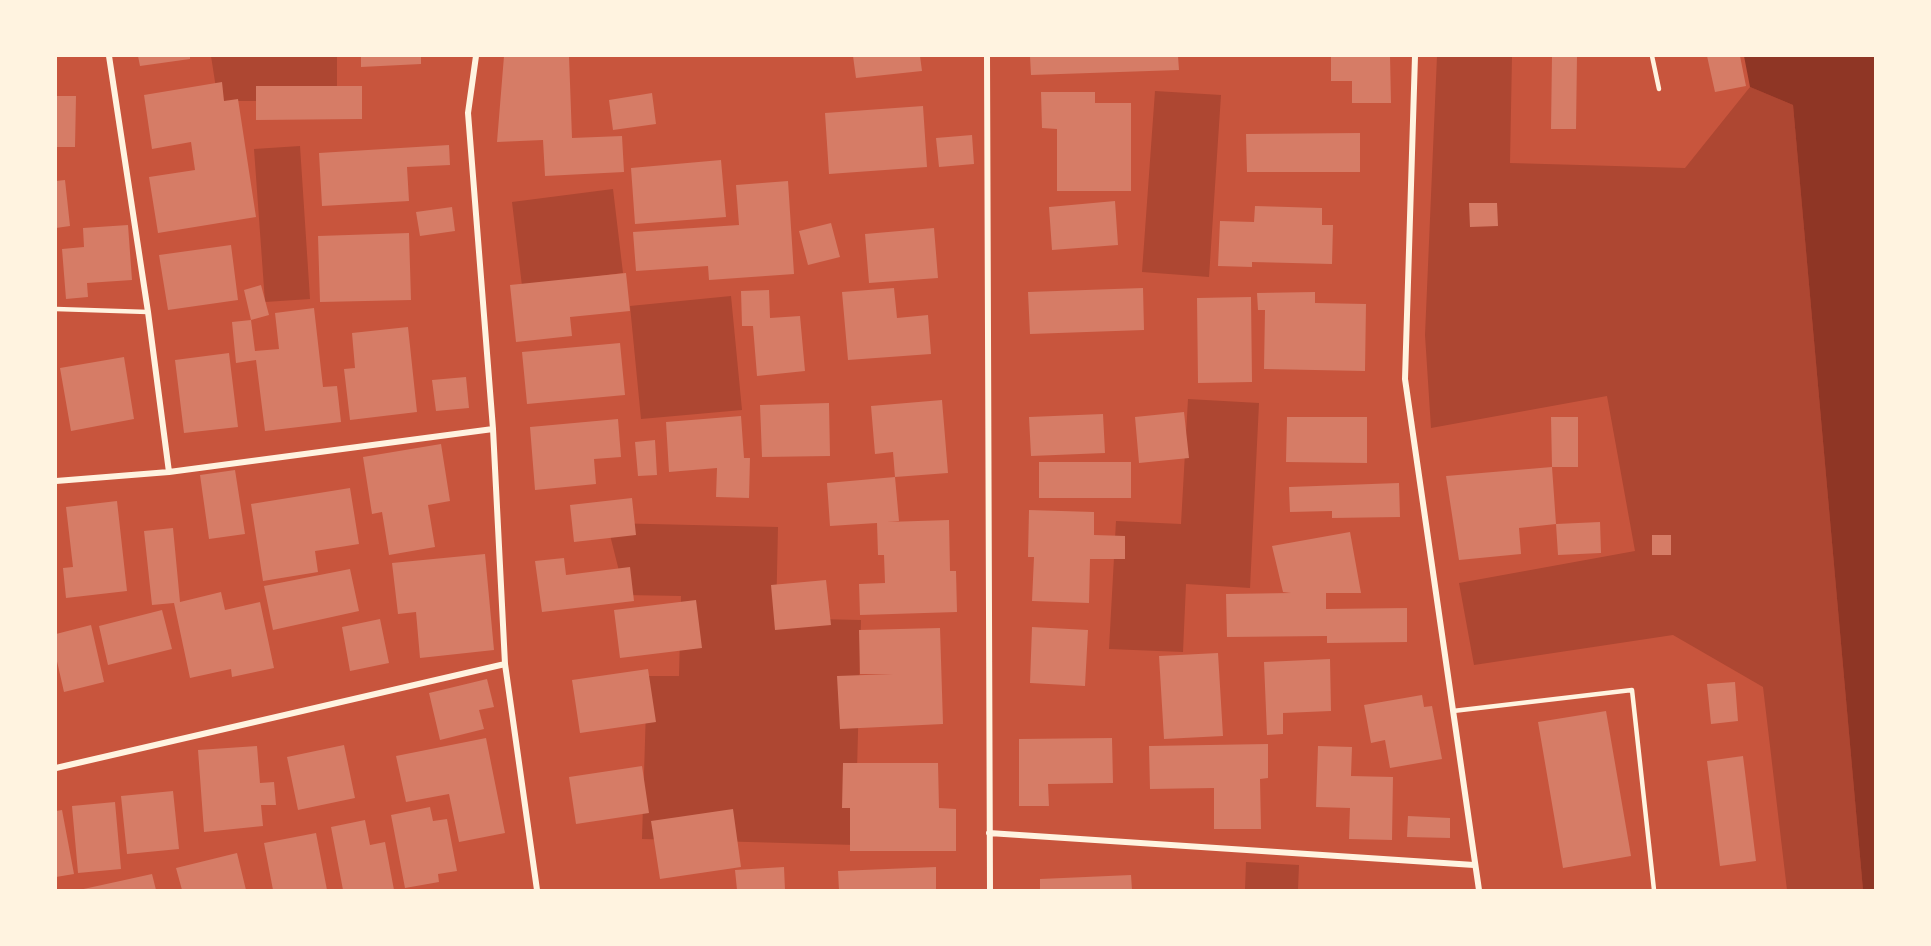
<!DOCTYPE html>
<html>
<head>
<meta charset="utf-8">
<style>
  body { margin:0 }
  #map { position:relative; width:1931px; height:946px; overflow:hidden; background:#c8553d; font-family:"DM Sans",sans-serif }
  canvas { display:block }
  .frame { position:absolute; inset:0; border:57px solid #fff3e0; pointer-events:none }
</style>
</head>
<body>
<div id="map">
<canvas width="1931" height="946"></canvas>
<div class="frame"></div>
</div>
<script>
const ctx = document.querySelector('canvas').getContext('2d');
ctx.lineJoin = 'round';
function fillPath(path, color) { ctx.fillStyle = color; ctx.fill(path, 'evenodd'); }
const toPath = rows => new Path2D(rows.map(r => 'M' + r).join(''));
function trace(path, color, width, dash) { ctx.strokeStyle = color; ctx.lineWidth = width; ctx.lineCap = dash ? 'butt' : 'round'; ctx.setLineDash(dash || []); ctx.stroke(path); }
const green = toPath([
  [211,56,337,56,337,101,218,101],
  [1437,56,1512,56,1510,163,1685,168,1750,87,1793,105,1863,890,1787,890,1763,687,1673,635,1474,665,1459,583,1635,551,1607,396,1431,428,1425,335],
  [1155,91,1221,95,1209,277,1142,272],
  [300,146,310,299,265,302,254,149],
  [613,189,623,273,522,286,512,202],
  [731,296,742,410,641,419,630,306],
  [1188,399,1259,403,1250,588,1186,584,1183,652,1109,649,1116,521,1181,524],
  [607,523,778,527,776,618,861,620,855,845,642,839,647,676,679,676,681,596,625,595],
  [1246,862,1299,865,1298,890,1245,890]
]);
const water = toPath([
  [1744,56,1875,56,1875,890,1863,890,1793,105,1750,87]
]);
const building = toPath([
  [138,56,190,56,190,59,140,66],
  [361,56,421,56,421,64,361,67],
  [504,56,569,56,572,138,622,136,624,172,545,176,543,140,497,142],
  [853,56,920,56,922,71,856,78],
  [1030,56,1117,56,1117,57,1178,56,1179,70,1031,75],
  [1331,56,1390,56,1391,103,1352,103,1352,81,1331,81],
  [1552,56,1577,56,1576,129,1551,129],
  [1707,56,1740,56,1746,86,1715,92],
  [222,82,224,101,238,99,256,217,158,233,149,177,195,170,191,142,152,149,144,95],
  [256,86,362,86,362,119,256,120],
  [1041,92,1095,92,1095,103,1131,103,1131,191,1057,191,1057,129,1042,128],
  [652,93,656,124,613,130,609,100],
  [56,96,76,96,75,147,56,147],
  [923,106,927,167,829,174,825,113],
  [1360,133,1360,172,1247,172,1246,134],
  [972,135,974,164,939,167,936,138],
  [449,145,450,165,407,167,409,201,322,206,319,153],
  [721,160,726,217,635,224,631,168],
  [65,180,70,226,56,228,56,181],
  [788,181,794,274,709,280,708,266,636,271,633,232,739,225,736,185],
  [1115,201,1118,245,1052,250,1049,207],
  [1469,203,1497,203,1498,226,1470,227],
  [1255,206,1322,208,1322,225,1333,225,1332,264,1252,262,1252,267,1218,266,1220,221,1254,222],
  [452,207,455,231,420,236,416,212],
  [831,223,840,257,808,265,799,231],
  [128,225,132,280,87,283,88,297,66,299,62,249,84,247,83,228],
  [934,228,938,278,869,283,865,234],
  [409,233,411,300,320,302,318,236],
  [231,245,238,300,168,310,159,255],
  [626,273,630,311,570,317,572,336,516,342,510,285],
  [261,285,269,315,251,320,244,290],
  [894,288,897,318,928,315,931,354,848,360,842,292],
  [1143,288,1144,330,1030,334,1028,292],
  [769,290,770,318,800,316,805,371,757,376,753,326,742,326,741,291],
  [1315,292,1315,303,1366,304,1365,371,1264,369,1265,310,1258,310,1257,293],
  [1251,297,1252,382,1198,383,1197,298],
  [314,308,323,387,337,386,341,422,265,431,256,360,236,363,232,322,251,320,255,351,279,349,275,313],
  [408,327,417,412,350,420,344,369,355,368,352,333],
  [620,343,625,395,527,404,522,352],
  [229,353,238,427,184,433,175,360],
  [124,357,134,419,71,431,60,368],
  [466,377,469,408,436,411,432,380],
  [942,400,948,473,895,477,893,452,875,454,871,406],
  [829,403,830,456,762,457,760,405],
  [1184,412,1189,458,1139,463,1135,417],
  [1103,414,1105,453,1031,456,1029,417],
  [741,416,744,458,750,458,749,498,716,497,717,468,669,472,666,422],
  [1287,417,1367,417,1367,463,1286,462],
  [1551,417,1578,417,1578,467,1552,467,1556,524,1519,528,1521,554,1459,560,1446,476,1552,467],
  [618,419,621,457,594,459,596,484,535,490,530,427],
  [655,440,657,475,638,476,635,442],
  [441,444,450,501,428,505,435,547,389,555,382,512,372,514,363,457],
  [1039,462,1131,462,1131,498,1039,498],
  [235,470,245,534,209,539,200,475],
  [895,477,899,521,887,522,949,520,950,571,956,571,957,612,860,615,859,584,885,583,884,555,878,555,877,523,830,526,827,483],
  [1399,483,1400,517,1332,518,1332,511,1290,512,1289,487],
  [350,488,359,544,315,551,318,572,263,581,251,504],
  [632,498,636,535,574,542,570,505],
  [117,501,127,591,66,598,63,568,73,567,66,507],
  [1029,510,1094,512,1094,535,1125,536,1125,559,1090,559,1089,603,1032,601,1034,557,1028,557],
  [1600,522,1601,553,1558,555,1556,524],
  [173,528,180,602,221,592,225,610,260,602,274,668,232,677,231,669,190,678,174,603,152,605,144,531],
  [1350,532,1361,593,1326,593,1326,609,1407,608,1407,642,1327,643,1327,636,1227,637,1226,594,1291,593,1283,592,1272,546],
  [1652,535,1671,535,1671,555,1652,555],
  [485,554,494,650,420,658,416,612,398,614,392,563],
  [564,558,566,575,630,567,634,601,542,612,535,561],
  [350,569,359,611,273,630,264,586],
  [826,580,831,625,775,630,771,585],
  [696,600,702,648,620,658,614,610],
  [162,610,172,649,108,665,99,626],
  [380,619,389,663,350,671,342,627],
  [91,625,104,682,64,692,56,657,56,634],
  [1032,627,1088,630,1085,686,1030,683],
  [940,628,943,724,840,729,837,676,893,674,860,674,859,630],
  [1218,653,1223,736,1164,739,1159,656],
  [1330,659,1331,711,1283,713,1283,734,1267,735,1264,662],
  [648,669,656,722,580,733,572,680],
  [487,679,494,707,479,710,484,729,440,740,429,693],
  [1735,682,1738,721,1711,724,1707,684],
  [1422,695,1424,707,1432,706,1442,759,1390,768,1385,740,1371,743,1364,705],
  [1606,711,1631,856,1563,868,1538,722],
  [486,738,505,833,459,842,449,794,406,802,396,756],
  [1112,738,1113,783,1048,784,1049,806,1019,806,1019,739],
  [1268,744,1268,778,1260,779,1261,829,1214,829,1214,788,1150,789,1149,746],
  [344,745,355,798,298,810,287,757],
  [257,746,260,783,274,782,276,805,261,805,263,826,204,832,198,750],
  [1318,746,1352,747,1351,776,1393,777,1392,840,1349,839,1350,808,1316,807],
  [1743,756,1756,861,1720,866,1707,761],
  [843,763,938,763,939,808,956,809,956,851,850,851,850,808,842,808],
  [642,766,649,813,576,824,569,777],
  [173,791,179,849,127,854,121,796],
  [115,802,121,869,78,873,72,806],
  [430,807,433,821,447,819,457,871,438,874,439,882,405,888,391,815],
  [733,809,741,867,660,879,651,821],
  [62,810,74,874,56,877,56,811],
  [1408,816,1450,818,1450,838,1407,837],
  [365,820,370,845,385,842,394,890,343,890,331,827],
  [316,833,327,890,273,890,264,843],
  [237,853,246,890,182,890,176,868],
  [784,867,785,890,737,890,735,870],
  [936,867,936,890,839,890,838,871],
  [152,874,156,890,79,890],
  [1131,875,1132,890,1040,890,1040,879]
]);
const service = toPath([
  [1652,56,1659,89],
  [56,309,148,312],
  [1453,711,1632,690,1654,890]
]);
const minor = toPath([
  [109,56,148,312,169,472],
  [476,56,468,113,493,429,505,664,537,890],
  [987,56,990,890],
  [1415,56,1405,379,1479,890],
  [56,481,169,472,493,429],
  [56,768,505,664],
  [989,833,1474,865]
]);
fillPath(green, '#ae4732');
fillPath(water, '#8f3625');
fillPath(building, '#d67c66');
trace(service, '#fff3e0', 4.5);
trace(minor, '#fff3e0', 6);
</script>
</body>
</html>
